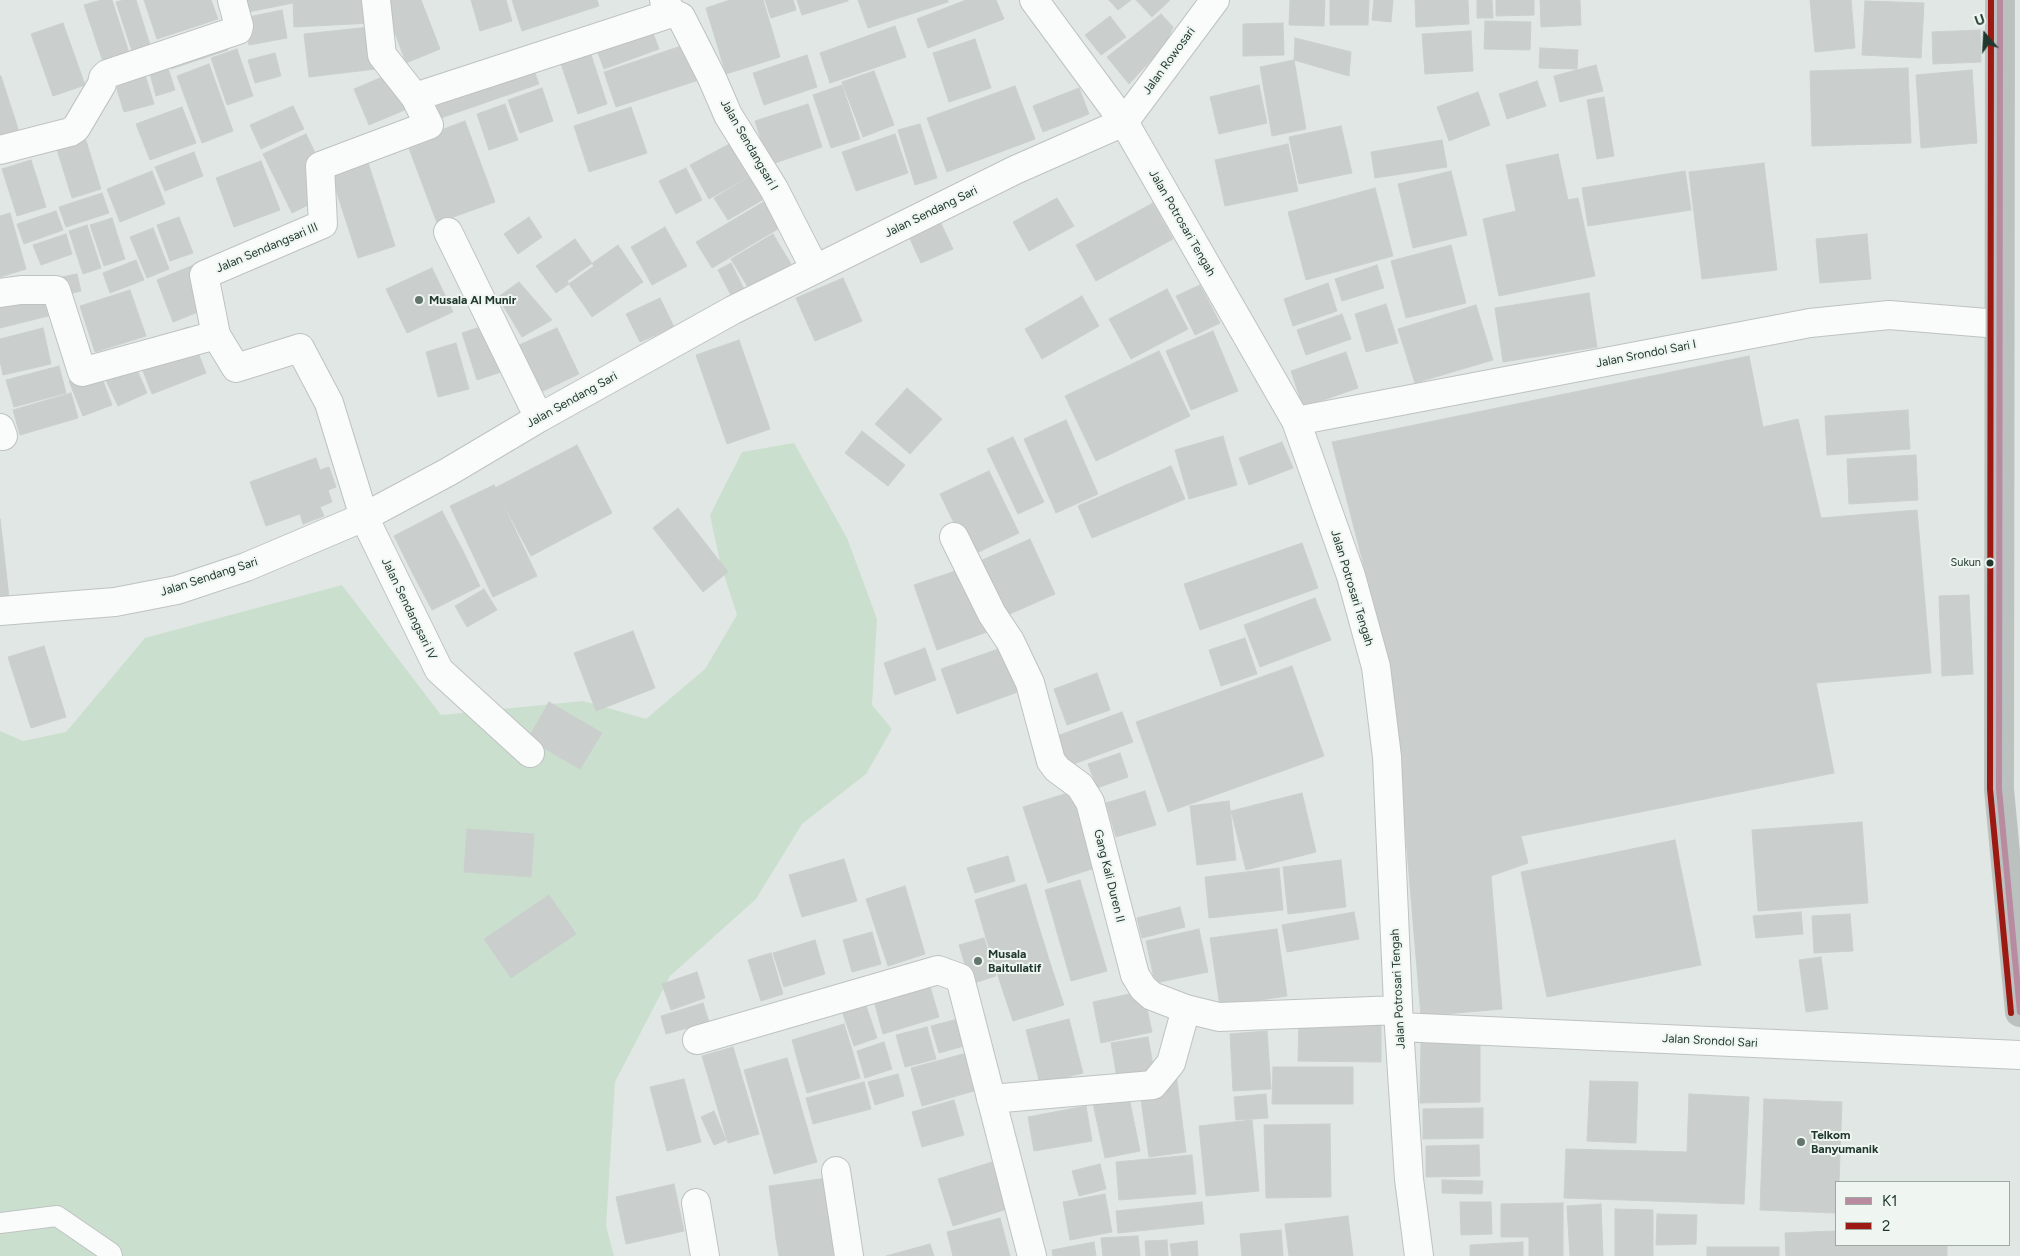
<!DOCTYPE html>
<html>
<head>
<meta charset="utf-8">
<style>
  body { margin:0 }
  #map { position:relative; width:2020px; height:1256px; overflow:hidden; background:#e1e7e4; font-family:Figtree,sans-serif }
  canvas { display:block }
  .legend { position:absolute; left:1835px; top:1181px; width:175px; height:65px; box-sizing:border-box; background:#eff6f2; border:1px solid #9daaa4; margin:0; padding:6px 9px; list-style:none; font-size:15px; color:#21382f }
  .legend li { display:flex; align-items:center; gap:10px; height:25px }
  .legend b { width:25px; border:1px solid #9daaa4 }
  .north { position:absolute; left:1960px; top:10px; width:50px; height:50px; -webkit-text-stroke:4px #eff6f2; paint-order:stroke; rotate:341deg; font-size:14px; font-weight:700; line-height:20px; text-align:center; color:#21382f }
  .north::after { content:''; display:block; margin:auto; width:18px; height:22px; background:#21382f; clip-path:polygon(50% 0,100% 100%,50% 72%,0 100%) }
</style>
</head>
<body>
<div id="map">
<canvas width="2020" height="1256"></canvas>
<ul class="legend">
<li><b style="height:6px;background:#b88ba0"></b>K1</li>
<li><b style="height:6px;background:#9c1a13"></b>2</li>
</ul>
<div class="north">U</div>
</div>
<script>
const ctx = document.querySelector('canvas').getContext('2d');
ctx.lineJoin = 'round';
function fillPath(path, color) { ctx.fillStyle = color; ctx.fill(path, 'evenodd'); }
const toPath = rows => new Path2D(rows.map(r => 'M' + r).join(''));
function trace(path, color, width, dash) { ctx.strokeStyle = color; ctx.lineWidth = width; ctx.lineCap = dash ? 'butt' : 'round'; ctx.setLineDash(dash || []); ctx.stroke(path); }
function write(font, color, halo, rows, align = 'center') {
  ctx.font = font + ' Figtree,sans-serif'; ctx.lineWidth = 4; ctx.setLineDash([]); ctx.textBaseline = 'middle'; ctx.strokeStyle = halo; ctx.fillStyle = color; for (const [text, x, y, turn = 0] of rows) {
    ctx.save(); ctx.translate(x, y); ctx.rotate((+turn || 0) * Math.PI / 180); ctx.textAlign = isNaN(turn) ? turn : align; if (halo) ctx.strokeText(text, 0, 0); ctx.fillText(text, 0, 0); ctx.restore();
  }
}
const green = toPath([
  [794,443,847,538,877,619,872,705,892,729,866,774,802,824,756,899,670,976,615,1082,606,1226,614,1256,0,1256,0,731,23,741,66,732,145,638,342,585,441,715,583,701,646,719,705,669,737,615,720,562,710,515,742,452]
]);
const building = toPath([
  [101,0,112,0,131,59,105,68,84,5,101,0],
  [124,0,136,0,151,48,133,54,116,2,124,0],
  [144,0,211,0,218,19,157,39,144,0],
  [235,0,292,0,293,3,238,14,235,0],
  [293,0,371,0,372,23,294,27,293,0],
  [383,0,421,0,440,49,406,63,383,0],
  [471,0,506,0,512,21,480,31,471,0],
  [512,0,597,0,599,6,522,31,512,0],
  [730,0,763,0,780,57,726,74,706,8,730,0],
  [765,0,793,0,796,10,771,18,765,0],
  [797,0,848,0,848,1,802,15,797,0],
  [858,0,948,0,948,2,868,28,858,0],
  [966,0,996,0,1004,19,928,48,917,19,966,0],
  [1109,0,1131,0,1118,10,1109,0],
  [1136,0,1170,0,1152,17,1136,0],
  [1290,0,1325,0,1324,26,1289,25,1290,0],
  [1330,0,1369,0,1368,25,1330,25,1330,0],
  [1374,0,1393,0,1391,22,1372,20,1374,0],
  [1415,0,1468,0,1469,24,1416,27,1415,0],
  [1477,0,1492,0,1493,18,1477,18,1477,0],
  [1496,0,1534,0,1534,15,1496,16,1496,0],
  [1540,0,1580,0,1581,25,1541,27,1540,0],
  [1810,0,1851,0,1855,48,1815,52,1810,0],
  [1865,1,1924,3,1921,58,1862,55,1865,1],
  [282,10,287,38,249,45,244,18,282,10],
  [1161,14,1173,27,1166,44,1129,84,1107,57,1161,14],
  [646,15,659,49,604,69,591,34,646,15],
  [1110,16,1126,37,1101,55,1085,35,1110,16],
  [1485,21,1531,22,1530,50,1484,49,1485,21],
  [63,23,85,85,53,96,31,34,63,23],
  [1283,23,1284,55,1243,56,1243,24,1283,23],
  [379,26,384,68,309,77,304,34,379,26],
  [895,26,906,57,830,83,820,53,895,26],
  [1980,30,1981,62,1933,64,1932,32,1980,30],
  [1471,31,1473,71,1425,74,1422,34,1471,31],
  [585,36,607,104,578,114,555,46,585,36],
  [1295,38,1351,52,1349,76,1294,60,1295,38],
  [975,39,991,88,949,102,933,53,975,39],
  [221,40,228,50,171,69,170,58,221,40],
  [693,42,705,78,616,107,604,72,693,42],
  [1540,48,1578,50,1577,69,1539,68,1540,48],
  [237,49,253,96,227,105,211,58,237,49],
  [526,49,539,84,441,118,429,83,526,49],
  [275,53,281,76,255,83,248,60,275,53],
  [807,55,817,87,764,105,753,73,807,55],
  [1294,60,1306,129,1272,136,1260,67,1294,60],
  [209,64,233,131,202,143,177,76,209,64],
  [142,65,154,104,124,112,112,73,142,65],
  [167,65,175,90,156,96,149,70,167,65],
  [1596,65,1603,91,1560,102,1554,76,1596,65],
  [1908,68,1911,143,1812,146,1810,71,1908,68],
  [399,70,414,106,369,125,354,89,399,70],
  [1972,70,1977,143,1921,148,1916,75,1972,70],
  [874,71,894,125,863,137,842,82,874,71],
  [0,76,1,76,21,138,0,136,0,76],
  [1537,81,1546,106,1507,119,1499,94,1537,81],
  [842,85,860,139,831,148,813,95,842,85],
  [1259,85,1267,123,1219,134,1210,97,1259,85],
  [1015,86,1035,139,947,172,927,118,1015,86],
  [542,88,553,121,520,133,508,100,542,88],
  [1079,88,1089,114,1043,132,1033,106,1079,88],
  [1478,92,1490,125,1449,141,1437,107,1478,92],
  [1604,97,1614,156,1597,159,1587,100,1604,97],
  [505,104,518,140,489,150,477,114,505,104],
  [808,104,822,147,769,165,755,121,808,104],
  [293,106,304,129,261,149,250,125,293,106],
  [182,107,196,143,150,160,136,124,182,107],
  [631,107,647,153,589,172,574,126,631,107],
  [465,121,495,202,437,223,407,143,465,121],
  [920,124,937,178,915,185,898,130,920,124],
  [1341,126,1352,173,1299,184,1289,137,1341,126],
  [83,131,101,189,72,198,54,140,83,131],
  [306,134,334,192,292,213,263,154,306,134],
  [895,134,908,173,856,191,842,152,895,134],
  [1442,140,1447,167,1375,178,1371,152,1442,140],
  [361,141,395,246,358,258,324,153,361,141],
  [735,141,753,174,709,199,690,165,735,141],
  [1288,144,1298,191,1225,206,1215,160,1288,144],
  [194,152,203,176,165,191,155,167,194,152],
  [1558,154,1568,200,1578,198,1595,276,1499,296,1483,219,1516,211,1506,165,1558,154],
  [31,160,46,207,17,216,2,169,31,160],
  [261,161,280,210,234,227,216,178,261,161],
  [1764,163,1777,270,1702,279,1689,172,1764,163],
  [686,168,702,200,676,214,659,181,686,168],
  [152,171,165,204,120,222,107,189,152,171],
  [1451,171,1467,235,1413,248,1398,184,1451,171],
  [1685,171,1691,210,1588,226,1582,188,1685,171],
  [756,173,769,196,728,220,714,198,756,173],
  [1375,188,1393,256,1306,280,1288,212,1375,188],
  [102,193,109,213,66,227,59,207,102,193],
  [772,197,788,223,712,268,696,242,772,197],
  [1057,198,1074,226,1029,251,1013,222,1057,198],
  [1153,203,1173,239,1096,281,1076,245,1153,203],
  [56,211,63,230,24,244,17,224,56,211],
  [10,213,26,269,0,277,0,216,10,213],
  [937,215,953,249,921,263,906,230,937,215],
  [179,217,193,253,170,261,157,225,179,217],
  [529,217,542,237,518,254,504,234,529,217],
  [112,218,125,259,104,266,90,225,112,218],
  [87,225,101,268,83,274,69,231,87,225],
  [665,227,687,266,652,285,631,247,665,227],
  [153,228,169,269,147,278,130,237,153,228],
  [66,234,72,254,41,265,33,245,66,234],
  [773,234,791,264,749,289,731,259,773,234],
  [1867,234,1871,279,1820,283,1816,239,1867,234],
  [575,239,594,266,556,293,536,266,575,239],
  [618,245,643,282,592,317,567,281,618,245],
  [1451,245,1466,303,1406,318,1391,261,1451,245],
  [136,260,144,280,110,293,103,273,136,260],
  [731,263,746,293,733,299,718,270,731,263],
  [196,264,204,275,213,306,173,322,157,280,196,264],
  [1377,265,1384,288,1342,301,1335,279,1377,265],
  [432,268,453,312,407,333,386,289,432,268],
  [77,274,81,291,47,299,42,281,77,274],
  [843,278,862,321,815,341,796,298,843,278],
  [38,280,48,316,0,328,0,290,38,280],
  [519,282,552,320,522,337,498,297,519,282],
  [1328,283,1337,311,1293,326,1284,299,1328,283],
  [1200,285,1220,323,1195,335,1176,296,1200,285],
  [1167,289,1188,329,1131,359,1109,319,1167,289],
  [130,290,146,336,95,352,80,306,130,290],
  [1589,293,1597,347,1503,362,1495,308,1589,293],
  [1082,296,1099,326,1042,359,1025,329,1082,296],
  [660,298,674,327,640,342,626,314,660,298],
  [1386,304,1398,343,1366,352,1355,314,1386,304],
  [1476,305,1493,360,1415,383,1398,329,1476,305],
  [1342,314,1351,339,1306,355,1297,330,1342,314],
  [489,324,504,371,477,380,462,333,489,324],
  [188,327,206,373,152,394,134,348,188,327],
  [43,328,51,364,3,375,0,361,0,339,43,328],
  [557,328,579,374,541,392,519,345,557,328],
  [1213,331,1238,391,1191,410,1166,351,1213,331],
  [739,340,770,429,727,444,696,355,739,340],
  [456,343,469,389,438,397,426,352,456,343],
  [127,347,147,393,118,406,97,361,127,347],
  [1159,351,1190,416,1096,461,1065,396,1159,351],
  [1346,352,1358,388,1303,407,1291,371,1346,352],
  [1749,356,1763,427,1798,419,1821,518,1917,510,1931,673,1816,683,1834,773,1521,836,1528,863,1491,876,1502,1009,1421,1016,1406,838,1388,660,1332,442,1749,356],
  [59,366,66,393,14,407,6,380,59,366],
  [99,370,112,405,83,416,69,381,99,370],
  [907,388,942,419,910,454,875,424,907,388],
  [71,393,78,418,20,435,13,410,71,393],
  [1908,410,1910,449,1827,455,1825,416,1908,410],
  [1066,420,1098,494,1056,513,1024,439,1066,420],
  [862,431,905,465,888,486,845,453,862,431],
  [1223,436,1237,485,1189,499,1175,450,1223,436],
  [1013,437,1044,502,1018,514,987,449,1013,437],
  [1282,442,1293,468,1249,485,1239,458,1282,442],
  [577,445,612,513,531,556,495,488,577,445],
  [1916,455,1918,500,1849,504,1847,459,1916,455],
  [316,458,320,470,329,467,336,487,328,490,332,502,320,507,324,516,303,524,300,514,266,526,250,482,316,458],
  [1171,466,1185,499,1140,518,1126,485,1171,466],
  [989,471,1019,533,970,556,940,494,989,471],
  [494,485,537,576,493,597,450,506,494,485],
  [1126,485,1140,518,1092,538,1078,506,1126,485],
  [678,508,728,572,703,592,653,528,678,508],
  [442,511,462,549,413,574,394,536,442,511],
  [0,519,3,544,0,545,0,519],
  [1030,539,1055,594,1028,606,1003,551,1030,539],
  [1302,543,1318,588,1200,630,1184,584,1302,543],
  [3,544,9,598,0,599,0,545,3,544],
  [462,549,480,586,432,610,413,574,462,549],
  [1003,551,1028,606,998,619,973,564,1003,551],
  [964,568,987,632,937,650,914,585,964,568],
  [484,589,497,610,467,627,455,606,484,589],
  [1969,595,1973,674,1942,676,1939,596,1969,595],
  [1315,598,1331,640,1260,667,1244,625,1315,598],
  [633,631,655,688,596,711,574,653,633,631],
  [1245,638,1257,674,1221,686,1209,650,1245,638],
  [1010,645,1026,689,957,714,941,669,1010,645],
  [44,646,66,717,31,728,8,657,44,646],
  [925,648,936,680,895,695,884,663,925,648],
  [1292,666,1324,756,1168,812,1136,722,1292,666],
  [1097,673,1110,710,1067,725,1054,689,1097,673],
  [549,702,602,733,580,769,528,739,549,702],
  [1122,712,1133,742,1060,769,1049,739,1122,712],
  [1120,753,1128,777,1097,788,1088,764,1120,753],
  [1074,791,1082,818,1032,835,1023,807,1074,791],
  [1145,791,1156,825,1116,837,1106,803,1145,791],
  [1302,793,1316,852,1246,870,1231,811,1302,793],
  [1229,801,1236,860,1197,865,1190,806,1229,801],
  [1082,818,1098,867,1048,883,1032,835,1082,818],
  [1862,822,1868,903,1758,911,1752,830,1862,822],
  [467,829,534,834,531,877,464,872,467,829],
  [1675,840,1701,965,1547,997,1521,872,1675,840],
  [1008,856,1015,881,975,893,967,868,1008,856],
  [844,859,857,901,802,917,789,875,844,859],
  [1341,860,1346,907,1288,914,1283,867,1341,860],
  [1279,868,1283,910,1209,918,1205,877,1279,868],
  [1080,880,1107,971,1071,981,1045,890,1080,880],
  [1026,884,1038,924,987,941,975,900,1026,884],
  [905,886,925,954,888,966,866,899,905,886],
  [549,895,576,934,511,978,484,939,549,895],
  [1180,907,1185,927,1142,938,1137,918,1180,907],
  [1354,912,1359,939,1287,952,1282,925,1354,912],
  [1801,912,1803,934,1756,938,1753,916,1801,912],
  [1850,914,1853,951,1814,953,1812,916,1850,914],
  [1038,924,1051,966,1000,982,987,941,1038,924],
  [1199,929,1208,972,1155,983,1146,941,1199,929],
  [1277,929,1287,996,1220,1006,1210,938,1277,929],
  [872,932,881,964,852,972,843,940,872,932],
  [984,938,996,976,971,984,959,945,984,938],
  [815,940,825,974,784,987,773,953,815,940],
  [771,953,783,994,761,1001,748,960,771,953],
  [1821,957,1828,1009,1806,1012,1799,960,1821,957],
  [1051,966,1064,1005,1013,1021,1000,982,1051,966],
  [697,972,705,998,671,1010,662,984,697,972],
  [926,973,939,1017,883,1034,871,990,926,973],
  [1143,991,1152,1032,1101,1043,1093,1002,1143,991],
  [862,994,877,1038,854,1046,839,1002,862,994],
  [703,1003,709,1022,666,1034,661,1016,703,1003],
  [1299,1017,1381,1018,1381,1062,1298,1061,1299,1017],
  [958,1019,964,1046,939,1053,931,1026,958,1019],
  [1069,1019,1083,1073,1040,1084,1026,1030,1069,1019],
  [844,1024,853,1053,800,1069,792,1040,844,1024],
  [927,1027,936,1059,905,1067,896,1035,927,1027],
  [1267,1031,1271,1089,1233,1091,1230,1034,1267,1031],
  [1480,1036,1480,1102,1420,1103,1421,1037,1480,1036],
  [1148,1037,1154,1071,1117,1078,1111,1043,1148,1037],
  [884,1042,892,1069,865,1078,857,1051,884,1042],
  [733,1047,759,1134,728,1143,702,1056,733,1047],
  [853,1053,860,1078,807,1093,800,1069,853,1053],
  [967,1053,977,1090,922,1106,911,1068,967,1053],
  [787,1058,817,1162,774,1174,744,1070,787,1058],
  [1273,1067,1353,1067,1353,1104,1272,1104,1273,1067],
  [1176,1073,1186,1152,1149,1157,1138,1078,1176,1073],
  [898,1074,904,1096,875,1105,868,1082,898,1074],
  [684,1079,701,1142,667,1151,650,1087,684,1079],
  [1590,1081,1638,1082,1636,1143,1587,1141,1590,1081],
  [864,1082,871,1109,813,1124,806,1098,864,1082],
  [1126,1083,1140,1151,1105,1158,1090,1090,1126,1083],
  [1266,1094,1268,1118,1236,1120,1234,1097,1266,1094],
  [1689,1094,1749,1097,1744,1204,1564,1198,1566,1149,1687,1152,1689,1094],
  [1764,1099,1842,1102,1839,1182,1836,1182,1836,1213,1760,1210,1764,1099],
  [954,1100,964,1135,922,1147,912,1112,954,1100],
  [1086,1106,1092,1141,1034,1151,1028,1117,1086,1106],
  [1483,1108,1483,1138,1423,1139,1423,1109,1483,1108],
  [714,1111,726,1140,714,1145,701,1117,714,1111],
  [1252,1120,1259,1191,1206,1196,1199,1126,1252,1120],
  [1330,1124,1331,1197,1266,1198,1264,1125,1330,1124],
  [1479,1145,1480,1176,1426,1177,1426,1146,1479,1145],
  [1192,1155,1196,1194,1119,1200,1116,1162,1192,1155],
  [992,1162,1007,1209,953,1226,938,1179,992,1162],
  [1100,1164,1106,1189,1079,1196,1072,1171,1100,1164],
  [835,1177,839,1213,774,1222,769,1186,835,1177],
  [1442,1180,1483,1181,1482,1194,1442,1193,1442,1180],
  [674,1184,684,1231,626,1244,616,1197,674,1184],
  [1105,1194,1112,1232,1070,1240,1063,1202,1105,1194],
  [1202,1202,1204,1224,1118,1233,1116,1211,1202,1202],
  [1460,1202,1491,1202,1492,1234,1461,1235,1460,1202],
  [1563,1203,1563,1256,1529,1256,1529,1237,1501,1237,1501,1204,1563,1203],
  [1601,1204,1603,1256,1570,1256,1567,1206,1601,1204],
  [1615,1209,1653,1210,1653,1256,1615,1256,1615,1209],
  [839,1213,842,1230,776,1239,774,1222,839,1213],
  [1657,1214,1697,1215,1696,1244,1656,1245,1657,1214],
  [1348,1216,1353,1256,1289,1256,1285,1224,1348,1216],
  [1000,1218,1010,1256,953,1256,947,1232,1000,1218],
  [842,1230,845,1256,779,1256,776,1239,842,1230],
  [1281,1230,1283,1256,1242,1256,1240,1234,1281,1230],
  [1836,1231,1836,1245,1947,1245,1947,1256,1786,1256,1785,1233,1836,1231],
  [1138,1236,1140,1256,1103,1256,1101,1238,1138,1236],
  [1167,1240,1168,1256,1146,1256,1145,1241,1167,1240],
  [1197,1241,1198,1256,1172,1256,1170,1244,1197,1241],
  [1094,1242,1096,1256,1053,1256,1052,1250,1094,1242],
  [1523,1242,1523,1256,1470,1256,1470,1245,1523,1242],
  [930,1244,934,1256,886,1256,930,1244],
  [1707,1247,1779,1247,1779,1256,1707,1256,1707,1247]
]);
const lane = toPath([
  [0,1223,57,1216,111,1253,112,1256]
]);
const street = toPath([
  [376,0,382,55,415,97,429,125,320,166,323,224,204,275,216,335,236,368,300,348,329,403,364,517,439,670,530,753],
  [664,0,672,13,681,17,712,78,728,115,774,189,815,269],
  [1034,0,1124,122,1296,421,1351,576,1376,667,1387,757,1399,1027,1409,1179,1419,1256],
  [415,97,672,13],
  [0,150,70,132,76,128,102,84,103,78,107,74,238,30,239,26,232,0],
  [448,232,539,418],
  [0,293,21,290,56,290,82,372,216,335],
  [1296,421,1810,323,1889,315,1999,324],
  [0,428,3,436],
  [954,537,992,614,1010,641,1030,683,1051,761,1057,769,1080,786,1090,802,1135,975,1143,988,1152,996,1186,1009,1219,1017,1398,1010],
  [0,611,115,602,177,590,246,567,364,517,448,472,539,418,733,310,1015,170,1124,122,1215,0],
  [1399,1027,2020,1055],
  [697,1040,938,970,960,978,1032,1256],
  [991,1099,1153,1085,1171,1063,1186,1009],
  [836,1171,849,1256],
  [696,1203,705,1256]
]);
const highway = toPath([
  [2000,0,1999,789,2020,1012]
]);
const bus1 = toPath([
  [2000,0,1999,789,2020,1012]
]);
const bus2 = toPath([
  [1991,0,1990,789,2011,1013]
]);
const markers = [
  [419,300,5,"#64756e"],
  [1990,563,4.5,"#21382f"],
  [978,961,5,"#64756e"],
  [1801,1142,5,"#64756e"]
];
const busNames = [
  ["Sukun",1981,563]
];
const streetNames = [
  ["Jalan Rowosari",1169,61,-54],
  ["Jalan Sendangsari I",749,145,60],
  ["Jalan Sendang Sari",931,212,-26],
  ["Jalan Potrosari Tengah",1182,223,60],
  ["Jalan Sendangsari III",267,248,-23],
  ["Jalan Srondol Sari I",1646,354,-11],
  ["Jalan Sendang Sari",572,400,-29],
  ["Jalan Sendang Sari",209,577,-18],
  ["Jalan Potrosari Tengah",1352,588,73],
  ["Jalan Sendangsari IV",409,609,64],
  ["Gang Kali Duren II",1109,876,76],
  ["Jalan Potrosari Tengah",1398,989,-93],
  ["Jalan Srondol Sari",1710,1041,3]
];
const poiNames = [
  ["Musala Al Munir",429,300],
  ["Musala",988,954],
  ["Baitullatif",988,968],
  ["Telkom",1811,1135],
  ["Banyumanik",1811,1149]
];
fillPath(green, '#cbdfcf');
fillPath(building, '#cacfcd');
trace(building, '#cad0cd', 1);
trace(lane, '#bec3c1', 22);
trace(street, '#bec3c1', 30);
trace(highway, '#bcc3c0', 30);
trace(lane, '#fafbfb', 20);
trace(street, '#fafbfb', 28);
trace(highway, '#bac1be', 28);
trace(bus1, '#b88ba0', 6);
trace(bus2, '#9c1a13', 6);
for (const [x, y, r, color] of markers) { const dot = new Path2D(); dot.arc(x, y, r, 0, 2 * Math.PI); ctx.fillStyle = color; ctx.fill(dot); trace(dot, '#eff6f2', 2); }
write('11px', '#21382f', '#eff6f2', busNames, 'right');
write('12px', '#21382f', '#eff6f2', streetNames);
write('bold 12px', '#21382f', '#eff6f2', poiNames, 'left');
</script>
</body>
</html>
